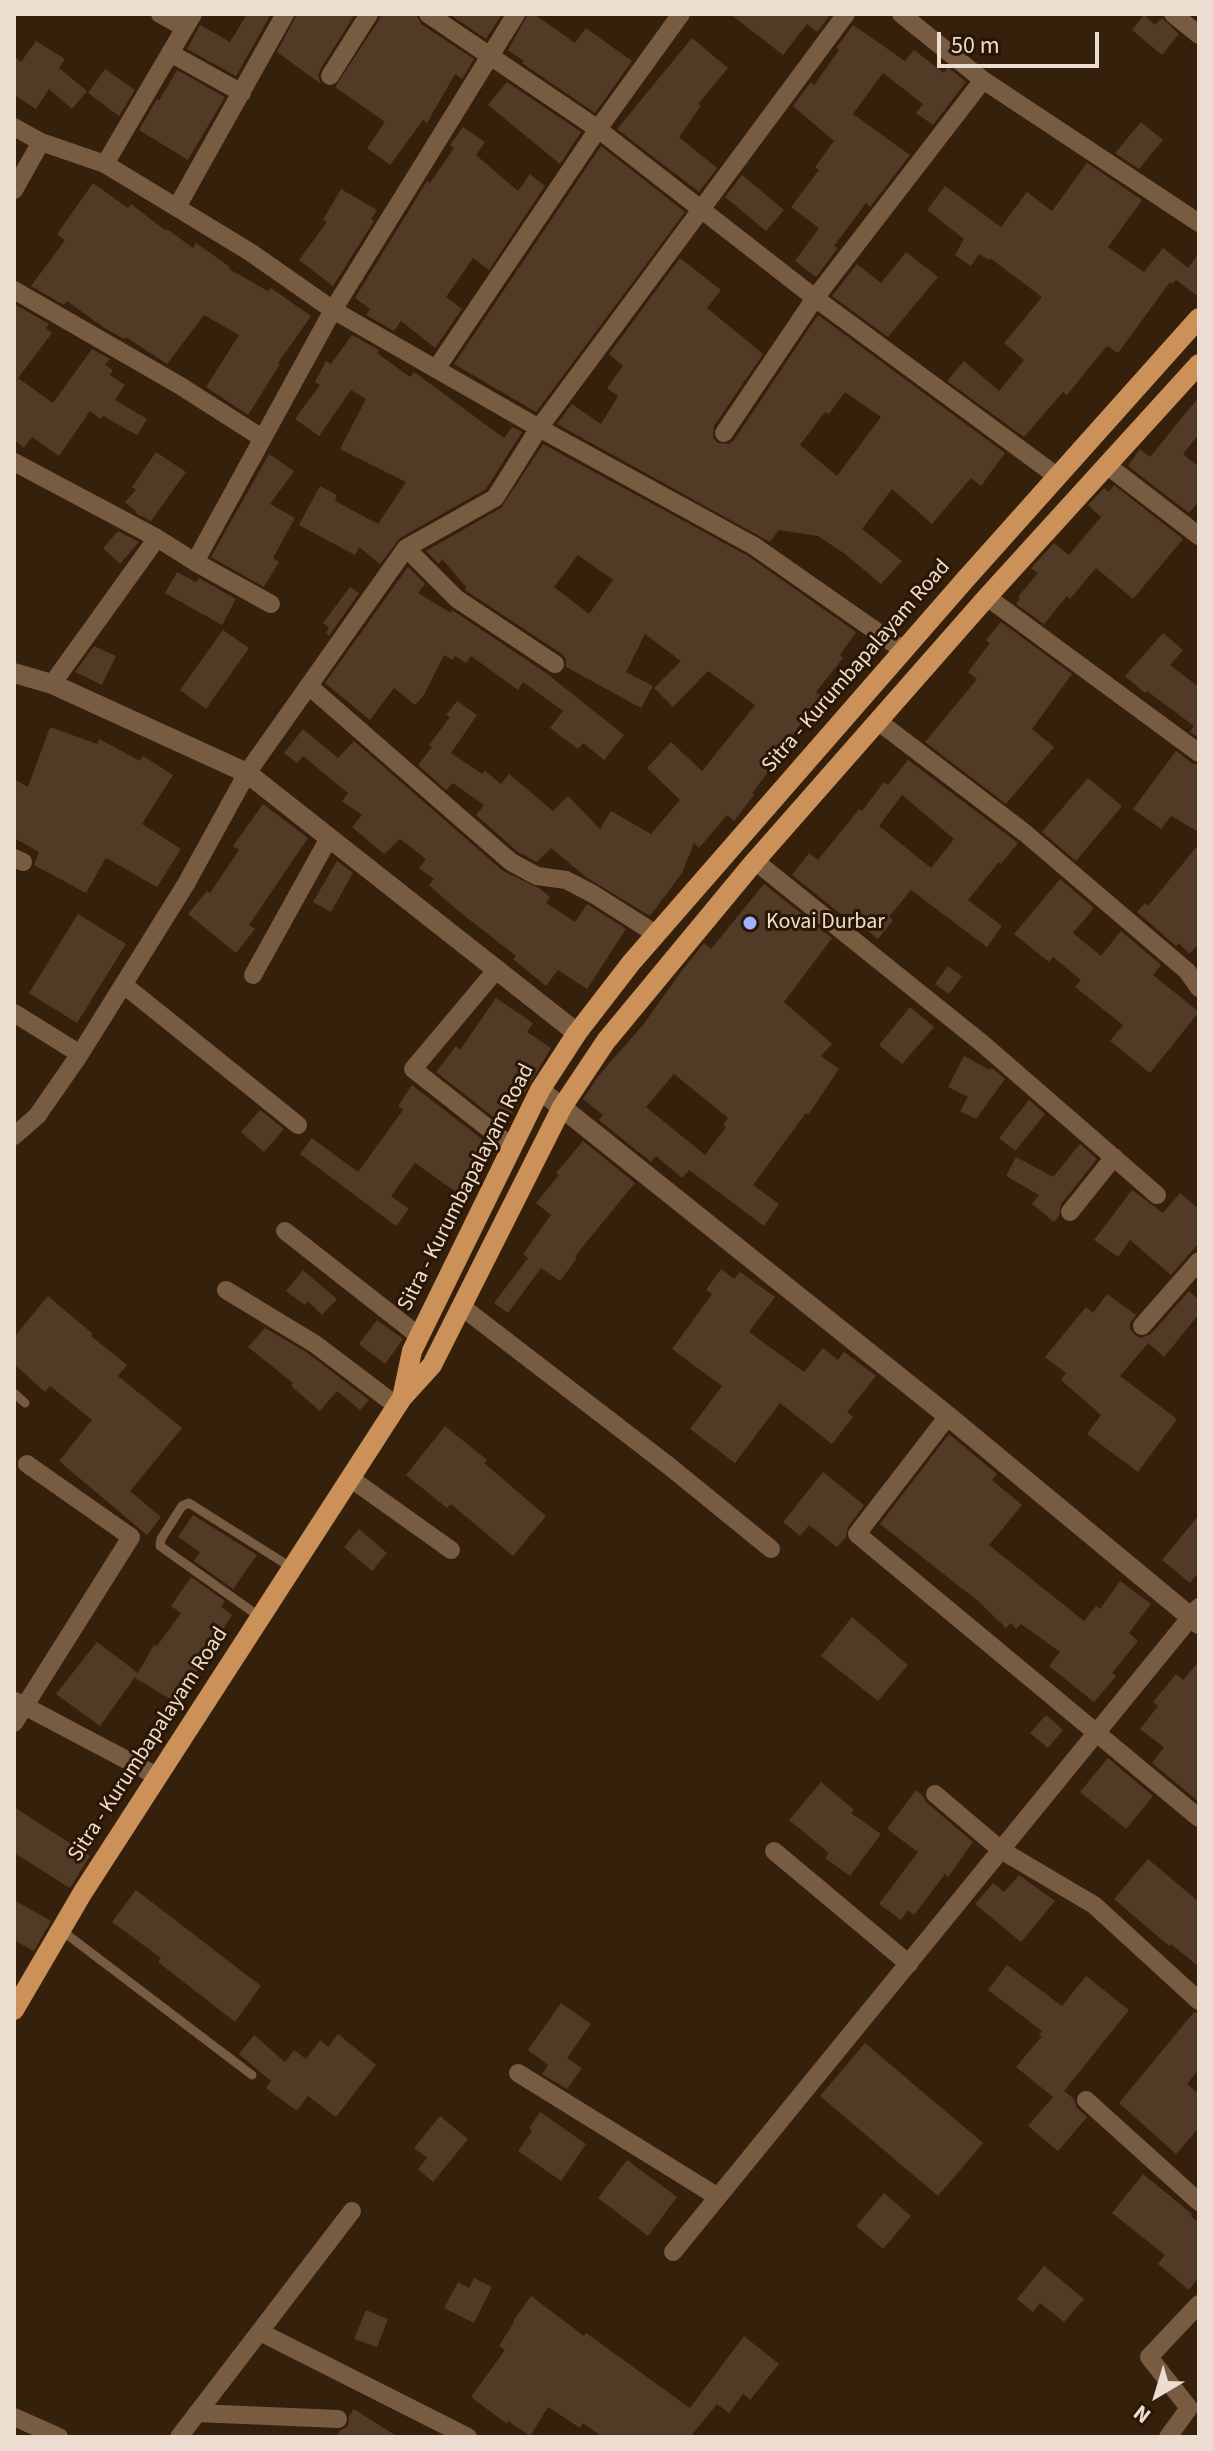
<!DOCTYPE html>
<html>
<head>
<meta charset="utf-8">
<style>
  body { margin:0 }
  #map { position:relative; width:1213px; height:2451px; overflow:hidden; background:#35200b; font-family:"Source Sans 3",sans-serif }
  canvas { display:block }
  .frame { position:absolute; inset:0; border:16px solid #ecddd1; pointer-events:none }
  .north { position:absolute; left:1117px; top:2355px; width:80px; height:80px; -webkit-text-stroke:6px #2a1603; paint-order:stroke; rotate:218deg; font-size:22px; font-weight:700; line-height:32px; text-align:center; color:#ecddd1 }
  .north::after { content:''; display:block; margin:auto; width:28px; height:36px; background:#ecddd1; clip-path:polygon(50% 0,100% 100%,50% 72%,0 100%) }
  .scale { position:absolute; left:937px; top:32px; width:162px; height:36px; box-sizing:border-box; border:4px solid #ecddd1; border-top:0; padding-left:10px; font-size:24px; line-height:28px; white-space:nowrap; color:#ecddd1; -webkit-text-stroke:6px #2a1603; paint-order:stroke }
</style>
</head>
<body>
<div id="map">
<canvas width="1213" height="2451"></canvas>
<div class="frame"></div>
<div class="north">N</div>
<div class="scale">50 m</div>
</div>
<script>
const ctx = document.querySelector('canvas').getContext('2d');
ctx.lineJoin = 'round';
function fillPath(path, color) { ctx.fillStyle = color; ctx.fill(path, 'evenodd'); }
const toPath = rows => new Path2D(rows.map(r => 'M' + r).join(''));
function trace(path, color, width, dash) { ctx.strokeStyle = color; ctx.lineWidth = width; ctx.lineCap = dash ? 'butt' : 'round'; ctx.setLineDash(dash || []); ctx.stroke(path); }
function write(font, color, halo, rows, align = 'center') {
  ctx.font = font + ' "Source Sans 3",sans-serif'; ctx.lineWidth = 6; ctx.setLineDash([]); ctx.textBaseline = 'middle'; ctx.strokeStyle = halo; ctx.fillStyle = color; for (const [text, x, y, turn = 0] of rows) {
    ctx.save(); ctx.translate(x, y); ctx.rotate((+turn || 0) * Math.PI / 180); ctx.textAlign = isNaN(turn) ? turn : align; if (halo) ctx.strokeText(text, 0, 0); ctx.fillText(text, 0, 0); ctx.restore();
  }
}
const building = toPath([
  [247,14,271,14,236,76,187,49,200,25,230,42],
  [297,14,355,14,320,70,318,76,321,84,277,52],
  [381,14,416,14,421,24,474,59,462,79,455,74,427,123,423,120,390,165,367,148,385,122,335,87,379,20],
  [449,14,502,14,486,39],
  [528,14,534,14,575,43,586,28,632,61,595,113,522,63,524,61,508,50],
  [730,14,831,14,817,32,807,24,783,55],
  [1144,15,1155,25,1162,18,1179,34,1162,55,1132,30],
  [853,25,905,61,914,50,944,73,948,67,966,82,933,125,916,113,923,104,883,73,853,114,910,155,870,207,866,203,834,246,838,248,816,277,795,261,819,228,791,207,819,170,815,167,834,141,793,106,811,82,814,85,839,50,836,48],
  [692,38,728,68,698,104,701,106,679,137,717,168,699,192,617,129],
  [36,41,65,59,59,68,87,91,72,109,49,89,36,109,14,95,14,56,21,62],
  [105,69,135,90,119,116,88,93],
  [177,70,225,97,188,160,139,130,157,99,159,101],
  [507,82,581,132,560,164,488,105],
  [1141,122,1163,140,1139,169,1115,153],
  [463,127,485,142,476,155,518,191,530,174,545,186,489,270,473,258,446,297,462,309,435,348,401,321,394,331,366,315,370,309,355,298,427,181,430,183,454,148,450,145],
  [601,146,685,212,536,412,454,364],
  [1087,163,1142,200,1108,247,1144,272,1163,248,1188,268,1199,253,1199,297,1176,280,1172,284,1170,282,1118,353,1107,346,1067,395,1063,392,1024,437,947,381,964,361,999,391,1024,360,1004,343,1042,297,990,258,989,260,979,254,971,266,955,255,964,239,927,210,945,186,1001,227,1027,192,1052,211],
  [742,175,784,210,766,231,725,197],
  [93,183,128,208,131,204,166,231,167,229,193,248,196,243,230,267,229,269,268,291,271,288,311,316,278,363,280,364,248,415,206,387,239,335,204,315,167,364,126,337,124,339,103,327,67,301,64,305,31,286,65,240,57,234],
  [341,189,377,210,371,219,374,221,333,286,299,260,327,222,323,220],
  [906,252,938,277,888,337,832,296,857,264,881,283],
  [680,258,721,290,707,308,763,354,714,426,713,438,718,443,729,444,734,440,818,315,1005,453,981,486,971,478,932,524,892,489,862,529,902,561,881,584,845,554,818,536,779,530,770,542,557,424,572,404,601,424,618,396,607,388,623,366,609,354],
  [845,392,881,417,837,476,800,445,825,412,829,414],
  [16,305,49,324,46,328,52,333,18,378,53,403,92,349,110,359,105,365,113,370,110,375,125,385,115,400,147,419,137,435,103,416,101,419,90,411,59,456,32,437,24,448,14,440,14,308],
  [352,335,379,350,377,353,410,377,414,372,504,438,512,427,522,432,486,489,400,538,380,564,359,547,355,555,299,525,320,486,337,495,335,501,378,524,406,482,340,449,366,399,351,390,319,436,295,419,320,385,315,382,326,361,331,364],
  [1199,397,1199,434,1183,454,1199,467,1199,501,1189,513,1128,466,1140,449,1150,457],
  [543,444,748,556,856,632,840,655,843,658,816,692,822,697,769,765,772,767,752,793,754,795,734,821,727,815,699,848,694,843,682,873,650,916,586,877,551,848,537,862,518,852,476,815,484,805,453,783,446,790,418,765,432,747,429,745,450,717,446,715,457,701,477,715,451,753,482,774,485,771,501,784,509,774,553,811,568,796,600,829,611,811,651,834,680,800,647,768,671,742,702,771,755,705,708,671,673,707,654,688,681,661,645,634,626,672,653,686,641,708,566,667,566,659,562,654,465,590,466,587,442,559,439,564,426,551,501,508],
  [578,555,613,580,589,614,554,587],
  [156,452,186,472,151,521,135,513,137,512,125,502,136,490,132,487],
  [269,454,294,471,270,504,295,518,273,558,279,562,264,587,211,557],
  [1114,485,1183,539,1133,599,1096,568,1070,599,1067,596,1044,624,1016,604,1020,599,1018,597,1038,573,1031,568,1054,543,1069,555,1101,517,1088,505,1104,488,1109,492],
  [118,531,139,542,120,564,103,548],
  [408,567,425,584,418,593,451,613,452,610,546,673,624,735,604,760,583,743,578,749,550,728,563,711,523,682,518,690,471,656,466,663,455,656,453,660,444,655,424,695,415,705,394,688,370,720,325,683],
  [177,572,196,582,199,578,236,599,222,625,165,593],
  [350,587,359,593,329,636,326,633,329,628,323,623],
  [1001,622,1072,674,1032,729,1054,747,1006,804,925,742,977,679,968,672,990,643,986,640],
  [223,630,249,648,206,709,180,690],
  [1163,633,1183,650,1170,665,1199,687,1199,738,1190,732,1194,726,1147,691,1145,693,1125,676],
  [94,646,116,656,102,685,75,672],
  [50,727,97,744,99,739,140,761,143,756,173,775,142,824,181,849,157,887,106,858,86,893,34,865,39,852,14,838,14,779,28,787],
  [303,729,338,758,354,741,503,871,539,888,550,897,546,903,575,922,587,904,626,929,587,989,558,970,546,986,513,959,516,956,457,910,429,885,434,879,419,868,426,859,400,839,384,854,352,827,362,815,342,801,348,793,303,756,297,763,284,753],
  [1176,751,1192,763,1199,765,1199,832,1171,816,1161,829,1133,809],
  [908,760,1018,843,1001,864,999,862,968,900,1002,926,987,947,911,890,889,917,893,920,878,939,849,916,847,919,792,875,809,853,818,860,859,809,862,811,884,782,888,785],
  [902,795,954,839,931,868,879,826],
  [1088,778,1122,806,1076,861,1042,832],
  [263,804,308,838,249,925,255,929,236,953,188,914,207,891,210,893,239,850,233,846],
  [1199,844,1199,944,1189,954,1179,943,1176,946,1137,912,1145,903,1148,906],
  [337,861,353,873,331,912,313,902],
  [1060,879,1094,908,1073,933,1101,956,1121,931,1161,965,1153,975,1199,1012,1150,1073,1110,1041,1123,1025,1075,987,1081,980,1053,957,1049,962,1014,934],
  [764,884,832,938,784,1002,832,1044,821,1056,839,1069,808,1115,806,1113,753,1185,779,1204,764,1226,689,1170,682,1178,656,1156,651,1162,599,1120,603,1115,583,1099,599,1075,643,1025,680,973,704,943,711,949],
  [674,1074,728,1118,723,1125,726,1127,705,1155,646,1107],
  [78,914,126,944,77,1023,29,993],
  [948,966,962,976,949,994,935,984],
  [496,998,533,1023,527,1032,551,1048,505,1126,436,1072,456,1046,460,1050],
  [910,1007,934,1027,902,1064,879,1045],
  [964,1056,990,1070,992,1068,1005,1079,976,1119,960,1111,968,1097,948,1087],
  [412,1085,496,1150,471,1185,465,1181,456,1192,415,1163,391,1196,409,1209,396,1226,300,1154,312,1138,358,1172,403,1110,398,1106],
  [1029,1100,1045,1114,1015,1151,999,1138],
  [260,1110,284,1129,264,1152,241,1132],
  [583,1141,635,1183,575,1256,577,1258,560,1281,541,1268,508,1313,494,1303,528,1258,523,1254,551,1215,536,1203,559,1175,556,1173],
  [1080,1144,1097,1159,1061,1204,1059,1216,1054,1222,1032,1204,1039,1195,1006,1176,1016,1157,1053,1177],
  [1132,1190,1163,1213,1180,1193,1199,1209,1199,1243,1171,1275,1130,1240,1118,1257,1094,1240],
  [721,1269,734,1279,740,1272,775,1297,749,1332,804,1372,823,1348,838,1360,844,1352,876,1376,847,1412,853,1417,832,1444,780,1403,735,1463,690,1429,722,1386,672,1349,712,1294,706,1290],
  [303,1270,337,1299,322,1315,308,1301,305,1305,286,1291],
  [1189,1291,1199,1300,1199,1314,1164,1357,1148,1343,1120,1376,1177,1419,1138,1472,1087,1434,1101,1415,1061,1380,1066,1373,1045,1357,1086,1307,1093,1313,1107,1294,1136,1315,1130,1323,1130,1329,1135,1335,1140,1338,1151,1334],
  [48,1296,93,1334,91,1336,127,1365,118,1376,182,1428,130,1491,161,1517,147,1535,59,1461,92,1420,50,1386,45,1392,14,1364,14,1337],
  [377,1320,403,1339,385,1364,359,1344],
  [265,1328,306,1352,369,1400,360,1410,337,1391,320,1411,291,1386,293,1383,248,1347],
  [445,1426,487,1460,484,1463,546,1516,513,1556,451,1504,447,1508,406,1475],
  [949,1434,997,1474,992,1480,1022,1505,989,1545,1084,1621,1096,1606,1100,1609,1120,1581,1151,1604,1129,1633,1138,1641,1112,1673,1116,1676,1094,1702,1049,1666,1060,1652,1021,1624,1016,1629,1011,1623,1006,1628,978,1601,880,1524],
  [823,1472,864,1505,848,1527,846,1537,837,1547,809,1525,800,1536,783,1522],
  [193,1515,257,1555,233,1589,194,1561,200,1552,178,1537],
  [1199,1515,1199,1572,1190,1583,1162,1560],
  [359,1529,387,1553,372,1571,344,1547],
  [191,1577,225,1601,221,1607,232,1615,177,1703,135,1678,154,1645,157,1646,181,1613,171,1606],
  [852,1617,908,1665,878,1701,821,1656],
  [97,1642,138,1673,100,1726,56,1694],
  [1199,1661,1199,1802,1152,1763,1164,1747,1140,1729,1158,1706,1153,1702,1176,1674,1183,1680],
  [1046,1715,1063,1730,1048,1748,1030,1733],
  [1108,1758,1153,1796,1126,1829,1080,1792],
  [821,1782,854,1810,851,1813,881,1834,850,1876,825,1858,829,1853,789,1820],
  [916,1790,923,1796,927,1803,973,1842,948,1877,945,1874,914,1915,908,1910,901,1920,879,1904,918,1852,887,1829],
  [14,1807,90,1856,70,1888,14,1853],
  [1148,1859,1199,1902,1199,1967,1171,1944,1169,1946,1114,1899],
  [1019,1875,1055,1901,1021,1942,975,1904,993,1883,1004,1892],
  [136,1890,261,1986,235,2022,158,1962,161,1958,112,1922],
  [14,1900,51,1921,34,1951,14,1940],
  [1007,1965,1062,2006,1086,1976,1129,2010,1064,2091,1074,2099,1077,2108,1087,2117,1058,2151,1028,2126,1053,2097,1016,2067,1042,2036,1039,2035,1042,2031,988,1990],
  [561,2003,591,2024,567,2058,582,2068,567,2089,542,2074,548,2065,528,2050],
  [1194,2012,1199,2013,1199,2069,1187,2084,1199,2094,1199,2128,1176,2154,1119,2103],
  [338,2034,376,2065,336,2117,308,2096,297,2111,266,2088,271,2081,239,2054,254,2035,285,2062,294,2050,306,2059,320,2040,328,2047],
  [865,2043,983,2143,938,2196,820,2096],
  [540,2112,586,2144,561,2181,518,2151,532,2131,529,2128],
  [440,2116,468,2139,433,2182,418,2169,427,2158,414,2148],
  [627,2160,677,2197,648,2236,598,2198],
  [1143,2174,1192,2214,1191,2216,1199,2223,1199,2277,1189,2290,1158,2264,1165,2255,1112,2213],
  [884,2193,911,2216,883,2249,856,2226],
  [1044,2266,1084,2299,1064,2322,1040,2303,1033,2312,1017,2299],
  [474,2278,492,2287,474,2323,444,2308,458,2282,469,2288],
  [531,2296,584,2336,586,2333,690,2408,744,2336,779,2364,750,2400,743,2394,729,2413,717,2404,690,2437,602,2437,583,2423,580,2428,548,2407,530,2436,508,2421,507,2424,471,2397,505,2350,499,2346,514,2322,513,2321],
  [366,2310,388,2319,377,2347,354,2339],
  [354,2409,398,2437,336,2437,340,2431,348,2426,349,2416]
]);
const service = toPath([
  [14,1393,25,1403],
  [260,1617,160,1546,161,1539,182,1506,189,1503,292,1568],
  [61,1930,252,2075]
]);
const minor = toPath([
  [160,14,185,28],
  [428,14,598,129,815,298,1058,477],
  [901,14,983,80,1199,223],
  [1173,14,1199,35],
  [170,53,242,93],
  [330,76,369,14],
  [14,127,41,142,105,164,250,252,333,310,539,428,754,546,903,650],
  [105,164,193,14],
  [14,190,41,142],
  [177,207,285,14],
  [14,290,179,385,262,438],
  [436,369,598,129,681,14],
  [724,433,815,298,983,80],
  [14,462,157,538],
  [1108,466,1199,536],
  [406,548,457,599,555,664],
  [195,562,271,604],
  [987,597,1199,753],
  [52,684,157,538,195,562,333,310,516,14],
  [310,687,511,862,537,876,566,880,593,894,656,934],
  [879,722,1025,833,1187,971,1199,988],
  [14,858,23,862],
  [755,861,983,1044,1157,1195],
  [497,969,413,1069,512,1147],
  [253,975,329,838],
  [124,985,298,1125],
  [14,1013,80,1054],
  [14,1136,37,1116,80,1054,186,884,247,773,406,548,495,498,539,428,846,14],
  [1070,1212,1114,1157],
  [285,1231,419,1336],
  [226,1290,315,1344,397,1406],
  [462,1307,669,1466,771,1549],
  [1142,1326,1199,1261],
  [948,1416,857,1534,1199,1818],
  [350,1478,451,1550],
  [15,1701,157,1776],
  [14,1723,131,1537,27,1464],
  [935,1794,1001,1850,1094,1905,1199,2001],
  [774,1851,909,1964],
  [518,2073,718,2197],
  [1086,2100,1199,2202],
  [673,2252,1199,1607],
  [260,2332,468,2437],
  [197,2413,338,2419],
  [14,2417,59,2437],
  [179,2437,352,2211],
  [1168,2437,1189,2408,1149,2357,1199,2304]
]);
const tertiary = toPath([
  [14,673,52,684,247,773,577,1033],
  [540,1090,948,1416,1199,1624]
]);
const primary = toPath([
  [402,1398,432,1365,562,1107,606,1041,755,861,987,597,1199,364],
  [14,2010,83,1892,402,1398,412,1351,540,1090,577,1033,631,963,964,581,1199,318]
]);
const markers = [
  [750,923,8,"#a1b3fd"]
];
const streetNames = [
  ["Sitra - Kurumbapalayam Road",857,667,-49],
  ["Sitra - Kurumbapalayam Road",467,1188,-63],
  ["Sitra - Kurumbapalayam Road",149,1745,-57]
];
const poiNames = [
  ["Kovai Durbar",766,923]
];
fillPath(building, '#523b26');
trace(service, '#785c42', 9);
trace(minor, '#785c42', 18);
trace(tertiary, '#785c42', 20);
trace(primary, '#cc9159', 20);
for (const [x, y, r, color] of markers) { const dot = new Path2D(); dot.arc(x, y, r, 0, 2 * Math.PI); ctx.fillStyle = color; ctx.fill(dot); trace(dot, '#2a1603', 3); }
write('22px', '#ecddd1', '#2a1603', streetNames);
write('22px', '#ecddd1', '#2a1603', poiNames, 'left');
</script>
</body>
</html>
